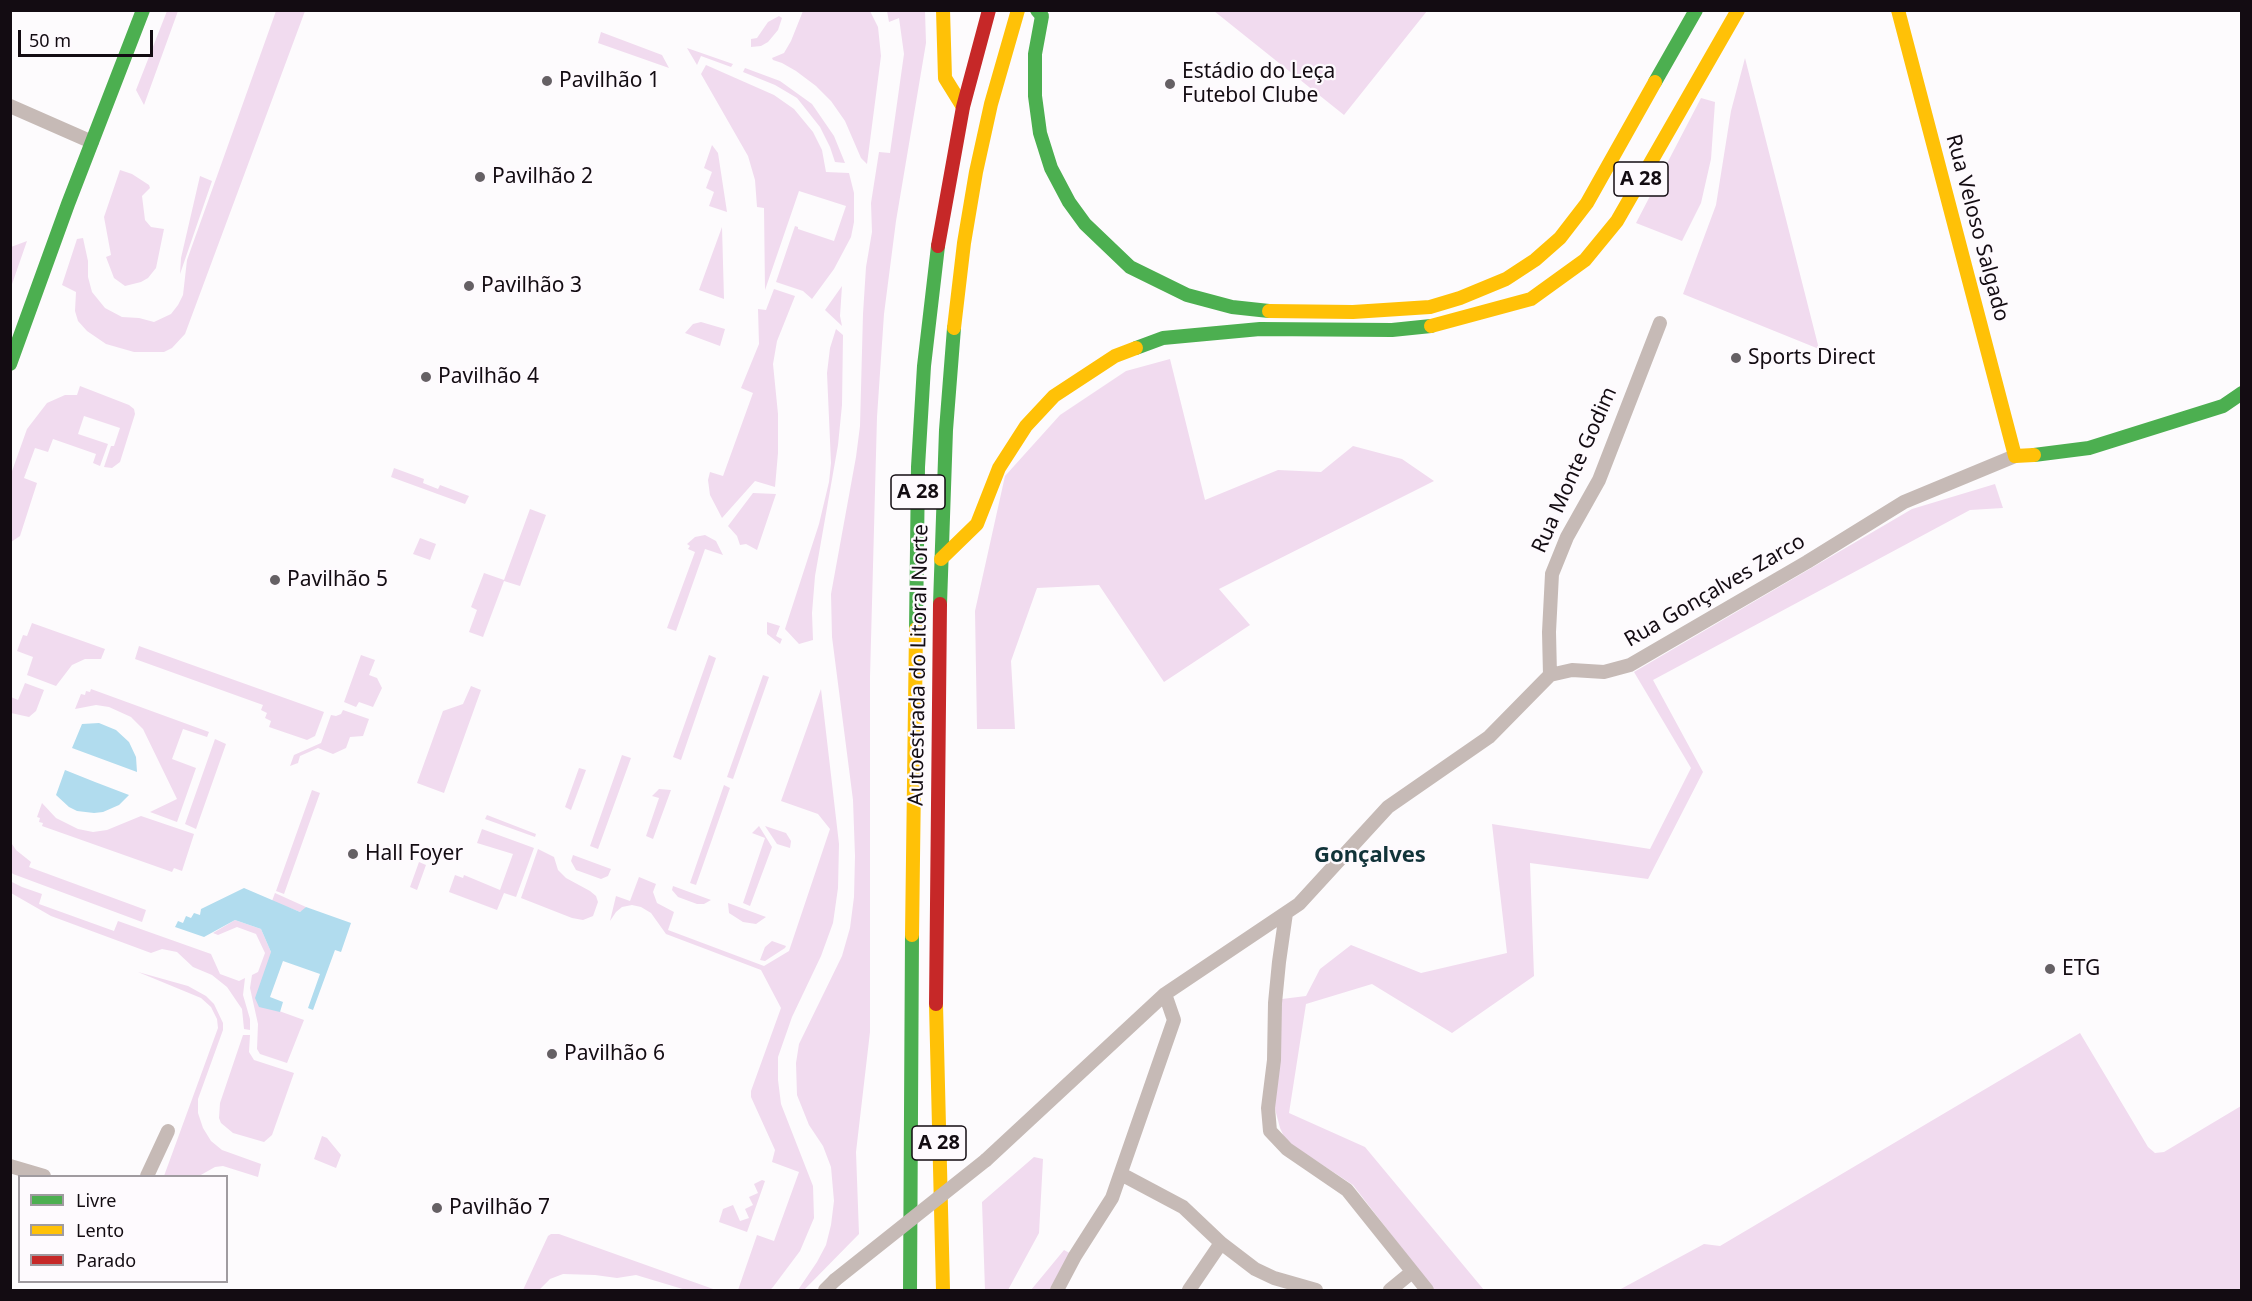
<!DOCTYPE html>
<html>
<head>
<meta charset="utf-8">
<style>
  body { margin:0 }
  #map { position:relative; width:2252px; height:1301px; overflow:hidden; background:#fdfbfd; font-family:"Noto Sans",sans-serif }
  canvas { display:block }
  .frame { position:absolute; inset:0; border:12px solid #130c12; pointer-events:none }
  .legend { position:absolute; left:18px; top:1175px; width:210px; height:108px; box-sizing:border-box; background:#fefafe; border:2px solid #a09ba0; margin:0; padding:8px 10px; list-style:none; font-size:18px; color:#130c12 }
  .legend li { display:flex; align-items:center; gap:12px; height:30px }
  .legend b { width:30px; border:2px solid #a09ba0 }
  .scale { position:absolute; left:18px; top:30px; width:135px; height:27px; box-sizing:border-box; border:3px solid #130c12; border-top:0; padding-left:8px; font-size:18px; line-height:21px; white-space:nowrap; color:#130c12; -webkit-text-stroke:4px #fefafe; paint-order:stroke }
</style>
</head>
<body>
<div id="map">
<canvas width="2252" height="1301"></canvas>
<div class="frame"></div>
<ul class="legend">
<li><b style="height:8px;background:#4caf50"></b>Livre</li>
<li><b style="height:8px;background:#ffc107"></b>Lento</li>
<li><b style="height:8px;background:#c62828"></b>Parado</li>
</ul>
<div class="scale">50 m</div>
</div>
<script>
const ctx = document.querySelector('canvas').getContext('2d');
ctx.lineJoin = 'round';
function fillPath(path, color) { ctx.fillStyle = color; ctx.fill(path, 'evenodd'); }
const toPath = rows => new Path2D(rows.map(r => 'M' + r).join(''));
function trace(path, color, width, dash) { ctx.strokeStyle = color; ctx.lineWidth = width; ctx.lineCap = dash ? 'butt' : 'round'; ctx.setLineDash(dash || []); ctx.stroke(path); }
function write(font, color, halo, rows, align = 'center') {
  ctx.font = font + ' "Noto Sans",sans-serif'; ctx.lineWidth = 4.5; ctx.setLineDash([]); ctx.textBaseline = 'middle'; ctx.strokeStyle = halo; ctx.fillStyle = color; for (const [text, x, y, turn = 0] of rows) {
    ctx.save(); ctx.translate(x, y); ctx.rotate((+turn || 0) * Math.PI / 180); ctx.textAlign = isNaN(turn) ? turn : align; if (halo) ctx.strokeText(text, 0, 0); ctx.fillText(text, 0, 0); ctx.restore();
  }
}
const green = toPath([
  [167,11,178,11,144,105,136,90],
  [276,11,305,11,185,334,172,348,164,352,134,352,106,344,87,331,78,321,75,311,76,292,62,285,77,239,83,238,88,261,88,277,92,292,105,308,122,317,139,318,154,322,171,314,178,305,183,295,187,260],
  [803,11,870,11,878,27,881,56,867,164,861,158,845,121,831,101,816,86,796,71,782,63,773,60,772,58,784,53,791,41],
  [887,11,925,11,926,43,896,221,884,314,877,417,870,677,870,1032,856,1152,859,1234,804,1290,798,1290,817,1262,826,1245,831,1225,834,1201,831,1167,823,1146,809,1125,797,1095,796,1063,799,1044,842,956,850,928,854,897,855,856,853,800,832,637,831,594,856,457,860,426,863,314,866,267,872,232,871,203,879,152,890,153,904,54,899,18,889,22],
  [1214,11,1427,11,1344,115],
  [779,16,782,18,778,30,768,42,761,46,751,47,751,39,757,38,768,22],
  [601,32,662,55,669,68,598,43],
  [687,48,733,64,731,67,701,56,697,65],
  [1745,58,1819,349,1683,294,1716,205,1731,111],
  [706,65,774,95,794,109,813,132,822,150,826,172,849,173,854,193,854,222,851,237,834,269,812,299,803,291,776,282,795,226,798,227,798,229,834,241,846,206,799,191,765,290,764,208,757,207,755,180,748,156,701,74],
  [745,68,780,81,812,104,834,136,845,163,835,162,830,147,820,127,797,98,775,85,743,72],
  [1701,98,1715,102,1711,159,1701,203,1682,241,1636,223],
  [712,145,718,153,727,212,709,206,714,192,706,188,712,172,704,168],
  [120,170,132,174,149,185,150,188,142,196,145,220,151,227,164,229,156,268,148,278,141,282,125,286,114,278,106,257,111,255,104,217],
  [200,176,212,181,180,274,181,258],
  [722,227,724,299,699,290],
  [27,241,11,287,11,247],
  [842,286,840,316,842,326,825,310],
  [774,289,795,296,777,341,773,364,778,414,778,453,775,487,755,481,722,518,710,495,708,480,710,472,723,476,753,393,741,388,759,344,758,309,766,310],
  [701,322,725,329,720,346,685,333,693,324],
  [836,329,843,335,842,405,838,445,815,576,812,613,813,640,799,644,785,629,819,524,829,482,831,463,827,373,830,348],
  [1170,359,1205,500,1278,470,1321,472,1353,446,1402,459,1434,481,1219,589,1250,625,1164,682,1099,585,1037,588,1011,661,1015,729,977,729,975,611,1005,476,1060,415,1126,371],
  [80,386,129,405,134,409,135,414,120,462,112,468,104,467,111,446,114,446,120,428,84,416,78,434,108,444,100,466,93,463,96,454,53,439,48,452,35,448,24,478,37,483,20,536,11,542,11,474,27,429,47,403,65,395,77,395],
  [394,468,424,479,423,483,438,489,440,485,469,496,465,504,391,477],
  [1995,484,2003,508,1970,510,1653,680,1703,772,1648,879,1530,863,1534,976,1452,1033,1372,984,1306,1004,1289,1113,1365,1147,1484,1290,1434,1290,1353,1185,1286,1141,1280,1128,1274,1105,1282,999,1306,996,1320,969,1351,945,1421,973,1507,953,1492,824,1650,849,1691,768,1634,672,1912,509],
  [753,493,776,494,757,550,746,544,740,545,737,536,728,526],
  [530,509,546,515,520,586,504,581,483,637,469,632,477,610,471,607,484,573,504,580],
  [705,535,716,541,723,555,705,549,676,631,667,628,695,552,688,549,690,546,687,544,695,537],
  [420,538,436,544,430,560,413,554],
  [767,622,780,626,776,636,782,639,780,644,767,634],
  [32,623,105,649,101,659,85,659,72,665,56,686,27,675,33,657,17,651,23,635,27,636],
  [139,646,324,712,315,736,307,740,269,727,271,721,265,718,267,713,261,710,263,705,135,659],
  [361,655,375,660,369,675,377,678,382,688,373,707,359,702,356,707,344,702],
  [709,655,716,658,681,760,673,757],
  [763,675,769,677,733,779,727,777],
  [25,683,44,690,36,711,29,717,11,713,11,697,18,700],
  [471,686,481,690,444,793,417,783,443,711,463,704],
  [91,689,209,732,207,737,183,729,172,759,196,768,177,822,150,812,177,799,143,729,131,717,109,707,96,705,75,709,81,694,85,695,86,691,90,692],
  [821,689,839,844,838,888,833,923,821,956,792,1017,778,1057,778,1080,781,1104,813,1186,814,1218,800,1251,773,1287,770,1290,738,1290,757,1235,774,1241,799,1172,772,1162,775,1150,751,1097,751,1091,781,1008,761,970,666,934,651,913,641,907,632,905,622,907,616,912,610,921,616,896,630,901,639,877,656,884,653,892,657,903,674,912,668,930,764,966,789,951,830,829,818,814,781,801],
  [343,710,369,719,363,736,350,737,346,748,333,754,318,748,300,756,298,763,290,766,294,755,321,743,331,715,336,716,341,714],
  [215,739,226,744,196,829,185,824],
  [622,755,631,758,598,849,590,846],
  [579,768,586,770,571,810,565,807],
  [724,785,730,788,696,885,690,883],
  [659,789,671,790,653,839,646,836,659,798,652,796],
  [312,790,320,793,284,894,276,891],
  [42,803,56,818,78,829,93,832,107,830,141,816,194,834,182,871,174,868,172,872,42,826,43,823,39,822,40,818,37,817],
  [487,815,536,834,535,837,485,819],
  [759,826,772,847,750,906,743,903,765,838,752,833],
  [765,826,786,833,791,841,790,848,777,844],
  [482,829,534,848,516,897,504,893,497,910,449,892,455,875,463,878,464,875,500,890,513,854,477,843],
  [10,841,16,850,31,862,29,867,146,910,142,922,13,874,11,872],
  [538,849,554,857,558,870,566,878,590,891,596,896,598,902,593,916,583,920,572,918,521,898],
  [573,855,611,869,608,876,601,879,576,870,571,861],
  [419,862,426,865,417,890,410,887],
  [10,881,22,887,42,894,39,904,114,931,118,921,211,954,220,974,239,981,245,978,243,995,250,1019,250,1030,244,1029,242,1009,227,987,212,975,193,967,177,952,162,949,151,953,51,916,11,893],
  [673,886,711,900,704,904,697,904,678,897,672,890],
  [275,893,306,907,304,910,300,912,272,901],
  [728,903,766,917,756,924,743,922,729,913],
  [235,920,261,929,271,952,268,1007,304,1020,287,1063,260,1054,257,1049,258,1024,250,988,252,975,258,972,265,953,256,934,237,927,218,935,213,933],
  [772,941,786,946,785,948,765,961,760,960,765,947],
  [138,972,188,986,206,996,214,1004,223,1023,223,1030,198,1099,198,1113,203,1128,211,1141,222,1150,261,1164,258,1177,223,1166,215,1167,199,1176,164,1176,218,1028,217,1019,211,1007,201,998],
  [2080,1033,2148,1147,2155,1153,2164,1152,2241,1106,2241,1290,1619,1290,1704,1244,1720,1246],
  [243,1035,250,1035,249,1052,254,1060,294,1073,272,1135,264,1142,233,1133,221,1123,219,1118,220,1103],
  [322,1136,327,1138,341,1155,336,1168,314,1159],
  [1034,1157,1043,1159,1039,1233,1008,1290,985,1290,982,1202],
  [762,1180,765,1181,747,1232,719,1222,723,1209,733,1205,740,1221,749,1218,745,1209,753,1205,749,1197,758,1193,754,1184],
  [551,1234,559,1234,716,1290,686,1290,636,1275,617,1278,595,1275,563,1274,550,1279,539,1290,523,1290,548,1236],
  [1064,1250,1075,1256,1057,1290,1031,1290]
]);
const water = toPath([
  [99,723,116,730,129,742,136,757,137,772,72,748,82,724],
  [65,770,95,782,129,795,119,805,103,812,94,813,77,811,69,807,56,795],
  [244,888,300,912,306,907,351,923,341,952,335,950,313,1010,308,1008,320,974,283,961,270,997,283,1002,280,1012,259,1007,255,998,271,952,261,929,235,920,204,937,175,927,178,921,183,923,186,916,191,918,194,913,200,915,201,909]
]);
const street = toPath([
  [10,106,92,142],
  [1550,675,1549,632,1552,574,1567,537,1599,480,1660,323],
  [1286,913,1279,962,1275,1003,1274,1060,1268,1108,1270,1131,1287,1149,1347,1190,1427,1290],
  [986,1160,1165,994,1299,904,1388,807,1489,737,1550,675,1572,670,1604,672,1630,665,1807,562,1904,502,2015,456],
  [10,1166,44,1176],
  [1121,1174,1183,1207,1221,1243,1255,1269,1274,1278,1316,1290],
  [147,1176,168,1131],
  [825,1290,835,1280],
  [1057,1290,1075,1256,1112,1198,1174,1020,1165,994],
  [1189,1290,1221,1243],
  [1390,1290,1412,1272]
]);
const fast = toPath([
  [1037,10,1042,16,1035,54,1035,96,1040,133,1051,168,1069,202,1085,224,1130,267,1187,295,1232,307,1269,311],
  [1655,82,1696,10],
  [1136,348,1163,338,1260,329,1392,330,1431,326],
  [10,364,68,204,143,10],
  [2034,455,2089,448,2223,406,2242,393],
  [940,604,946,430,954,328],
  [916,629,918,467,924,366,938,246],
  [910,1290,912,935]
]);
const slow = toPath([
  [943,10,945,78,963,107],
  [1898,10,2015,456,2034,455],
  [1269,311,1353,312,1430,307,1460,298,1506,279,1535,260,1560,238,1587,203,1655,82],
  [1431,326,1531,299,1585,260,1617,221,1738,10],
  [954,328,964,243,976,172,991,104,1018,10],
  [941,559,977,524,999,468,1026,426,1054,396,1115,356,1136,348],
  [912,935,916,629],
  [936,1004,943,1290]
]);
const jam = toPath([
  [938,246,963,107,989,10],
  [936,1004,940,604]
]);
const streetBridge = toPath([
  [835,1280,986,1160]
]);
const markers = [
  [547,81,6,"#656064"],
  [1170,84,6,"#656064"],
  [480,177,6,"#656064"],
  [469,286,6,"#656064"],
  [1736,358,6,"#656064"],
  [426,377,6,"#656064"],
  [275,580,6,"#656064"],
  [353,854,6,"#656064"],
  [2050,969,6,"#656064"],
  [552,1054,6,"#656064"],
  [437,1208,6,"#656064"]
];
const shields = [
  [1641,179,54],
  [918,492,54],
  [939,1143,54]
];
const shieldNames = [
  ["A 28",1641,179],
  ["A 28",918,492],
  ["A 28",939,1143]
];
const poiNames = [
  ["Estádio do Leça",1182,72],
  ["Futebol Clube",1182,96],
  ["Pavilhão 1",559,81],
  ["Pavilhão 2",492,177],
  ["Pavilhão 3",481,286],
  ["Sports Direct",1748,358],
  ["Pavilhão 4",438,377],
  ["Pavilhão 5",287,580],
  ["Hall Foyer",365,854],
  ["ETG",2062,969],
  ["Pavilhão 6",564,1054],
  ["Pavilhão 7",449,1208]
];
const streetNames = [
  ["Rua Veloso Salgado",1977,228,75],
  ["Rua Monte Godim",1575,470,-66],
  ["Rua Gonçalves Zarco",1715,591,-30],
  ["Autoestrada do Litoral Norte",919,665,-89]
];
const neighbourhoodNames = [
  ["Gonçalves",1370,856]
];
fillPath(green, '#f1dbef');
fillPath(water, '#b1dcee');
trace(street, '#c6bab6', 14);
trace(fast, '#4caf50', 14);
trace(slow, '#ffc107', 14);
trace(jam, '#c62828', 14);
trace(streetBridge, '#c6bab6', 14);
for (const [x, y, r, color] of markers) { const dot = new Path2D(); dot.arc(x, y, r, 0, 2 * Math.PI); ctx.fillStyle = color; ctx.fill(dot); trace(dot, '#fefafe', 2); }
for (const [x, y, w] of shields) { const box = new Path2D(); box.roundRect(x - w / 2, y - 17, w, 34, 4.5); ctx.fillStyle = '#fefafe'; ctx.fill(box); trace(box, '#130c12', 1.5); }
write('bold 20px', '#130c12', null, shieldNames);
write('21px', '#130c12', '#fefafe', poiNames, 'left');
write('21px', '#130c12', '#fefafe', streetNames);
write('bold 22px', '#113339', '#fefafe', neighbourhoodNames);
</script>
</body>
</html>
